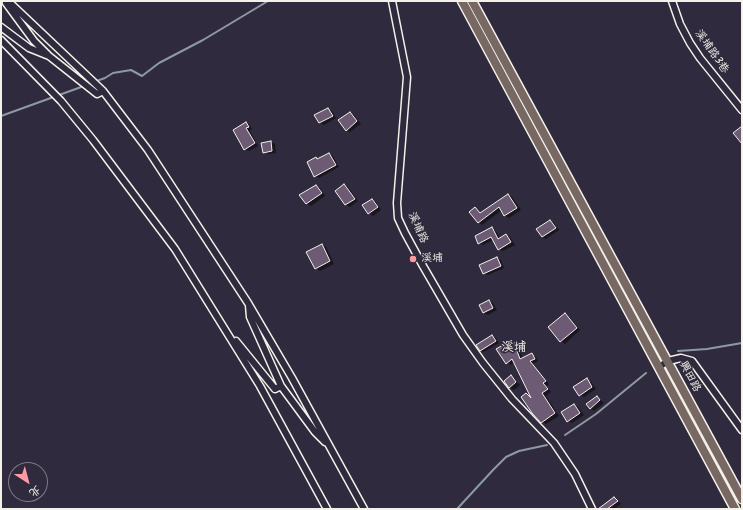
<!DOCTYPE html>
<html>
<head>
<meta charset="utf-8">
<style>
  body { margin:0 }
  #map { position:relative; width:743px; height:510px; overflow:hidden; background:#2f2a3d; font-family:Kalam,"LXGW WenKai TC",sans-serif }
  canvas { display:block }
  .frame { position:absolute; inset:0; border:2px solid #f4f1e8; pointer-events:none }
  .north { position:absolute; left:8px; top:462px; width:40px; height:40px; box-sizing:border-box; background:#2f2a3d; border:1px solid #7e7a81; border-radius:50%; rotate:144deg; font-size:11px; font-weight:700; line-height:16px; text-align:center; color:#f4f1e8 }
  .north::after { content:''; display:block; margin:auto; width:14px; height:18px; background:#ff9aa2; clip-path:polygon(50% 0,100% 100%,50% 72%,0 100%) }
</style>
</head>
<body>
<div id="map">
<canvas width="743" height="510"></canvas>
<div class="frame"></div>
<div class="north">北</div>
</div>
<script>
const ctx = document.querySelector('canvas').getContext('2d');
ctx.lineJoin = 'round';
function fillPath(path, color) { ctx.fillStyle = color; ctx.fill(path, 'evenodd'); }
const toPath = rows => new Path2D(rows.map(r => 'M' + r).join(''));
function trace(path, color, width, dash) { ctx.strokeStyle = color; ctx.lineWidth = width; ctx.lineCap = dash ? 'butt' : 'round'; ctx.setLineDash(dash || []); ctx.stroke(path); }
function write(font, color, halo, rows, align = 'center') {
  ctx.font = font + ' Kalam,"LXGW WenKai TC",sans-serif'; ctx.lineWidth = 3; ctx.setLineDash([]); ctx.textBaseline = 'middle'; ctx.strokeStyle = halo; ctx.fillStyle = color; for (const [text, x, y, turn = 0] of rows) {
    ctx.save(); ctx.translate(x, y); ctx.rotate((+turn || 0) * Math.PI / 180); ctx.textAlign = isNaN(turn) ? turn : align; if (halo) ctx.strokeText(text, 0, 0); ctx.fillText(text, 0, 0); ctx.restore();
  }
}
const shadow = toPath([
  [328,109,332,111,336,118,324,125,320,123],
  [350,113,354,115,361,124,350,132,346,130],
  [246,123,250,125,252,129,250,131,258,146,249,151,245,149,234,130],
  [271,142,275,144,276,153,268,154,264,152],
  [329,154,333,156,339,167,319,178,315,176,316,158,318,160],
  [344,185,348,187,358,201,350,207,346,205,336,191],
  [316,186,320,188,325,196,311,206,307,204,301,195],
  [508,195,512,197,521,210,509,218,505,216,502,210,482,225,478,222,475,208,481,213],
  [372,200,376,202,381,210,373,216,369,213],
  [550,221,554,223,559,230,546,239,542,237],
  [492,228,496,231,500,238,506,235,510,237,515,245,503,251,499,249,494,240,483,245,479,243],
  [322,245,326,247,334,264,320,271,316,268],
  [497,258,501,260,504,268,488,275,484,273],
  [489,301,493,303,497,310,488,315,484,313,480,306],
  [565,314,569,317,580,330,565,344,561,341],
  [492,336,496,338,499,343,484,352,480,350],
  [514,344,518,347,523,359,532,355,536,357,538,361,533,364,549,384,547,386,551,392,546,396,559,416,546,424,542,422,526,395,532,398,515,362,511,365,507,363,503,346,505,348],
  [511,377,520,385,514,390,510,388,505,381],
  [587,380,591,382,596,389,584,397,580,395],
  [597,397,604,403,594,411,590,408],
  [574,405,578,407,584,415,572,423,568,421],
  [615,498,621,504,614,509,599,509]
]);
const stream = toPath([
  [88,84,105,78,113,73,131,70,142,76,159,63,203,40,268,1],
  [1,116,84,86],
  [678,351,707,349,742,343],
  [565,435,596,414,646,373],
  [457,509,493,470,506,457,519,451,547,445]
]);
const building = toPath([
  [328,108,333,116,319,123,314,115,328,108],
  [350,112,357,121,346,131,338,120,350,112],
  [246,122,249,127,246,128,255,143,244,150,233,130,246,122],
  [742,126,742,144,733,133,742,126],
  [271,141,272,151,263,153,261,143,271,141],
  [329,153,336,165,314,177,307,162,316,157,317,159,329,153],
  [344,184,355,199,345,205,335,191,344,184],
  [316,185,322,193,306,204,299,195,316,185],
  [508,194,517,208,504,216,499,207,478,223,469,212,475,207,480,213,508,194],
  [372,199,378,207,368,214,362,205,372,199],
  [550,220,556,228,542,237,536,229,550,220],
  [492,227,498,239,506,234,511,242,498,250,491,237,478,244,475,236,492,227],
  [322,244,330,261,315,269,306,252,322,244],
  [497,257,501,266,483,274,479,265,497,257],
  [489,300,493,308,483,313,479,305,489,300],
  [565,313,577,328,560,342,548,327,565,313],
  [492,335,496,341,480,351,476,345,492,335],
  [514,343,520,359,532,353,535,359,530,361,546,381,543,383,548,389,542,393,555,413,541,423,532,413,521,397,526,393,531,398,512,359,506,364,496,349,503,345,504,347,514,343],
  [511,375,516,382,509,388,504,381,511,375],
  [587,378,592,387,579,396,573,387,587,378],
  [597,396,600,400,590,409,586,404,597,396],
  [574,404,580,413,567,422,561,412,574,404],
  [614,497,618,501,607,509,598,509,614,497]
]);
const minor = toPath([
  [8,1,103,91,148,150,248,303,292,378,364,509],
  [392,1,407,77,397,203,398,218,405,233,423,266,463,335,483,363,512,399,554,443,575,474,592,509],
  [672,1,680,24,690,43,700,58,742,110],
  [6,3,34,41,48,55],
  [1,27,29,48,49,56,97,94,103,91],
  [1,40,61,101,93,140,175,249,260,386,327,509],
  [249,305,250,317,281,386,315,432,325,442],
  [236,341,275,389,281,386],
  [659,367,668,361,681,358,692,361,742,430]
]);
const major = toPath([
  [462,1,735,509],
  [472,1,742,499]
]);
const markers = [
  [413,259,4,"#ff9aa2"]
];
const streetNames = [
  ["溪埔路3巷",711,52,55],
  ["溪埔路",417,228,66],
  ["興田路",689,377,62]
];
const poiNames = [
  ["溪埔",421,259]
];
const quarterNames = [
  ["溪埔",514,349]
];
fillPath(shadow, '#0007');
trace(stream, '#8e9aa3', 2);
fillPath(building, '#6d5a74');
trace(building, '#f4f1e8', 1);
trace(minor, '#f4f1e8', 9);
trace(major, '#f4f1e8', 11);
trace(minor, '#2f2a3d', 6);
trace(major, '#776864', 8);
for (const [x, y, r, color] of markers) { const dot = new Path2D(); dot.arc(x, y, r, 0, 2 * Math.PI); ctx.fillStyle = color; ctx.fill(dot); trace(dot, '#2f2a3d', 1.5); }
write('11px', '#f4f1e8', '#2f2a3d', streetNames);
write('11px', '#f4f1e8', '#2f2a3d', poiNames, 'left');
write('13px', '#f4f1e8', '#2f2a3d', quarterNames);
</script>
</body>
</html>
